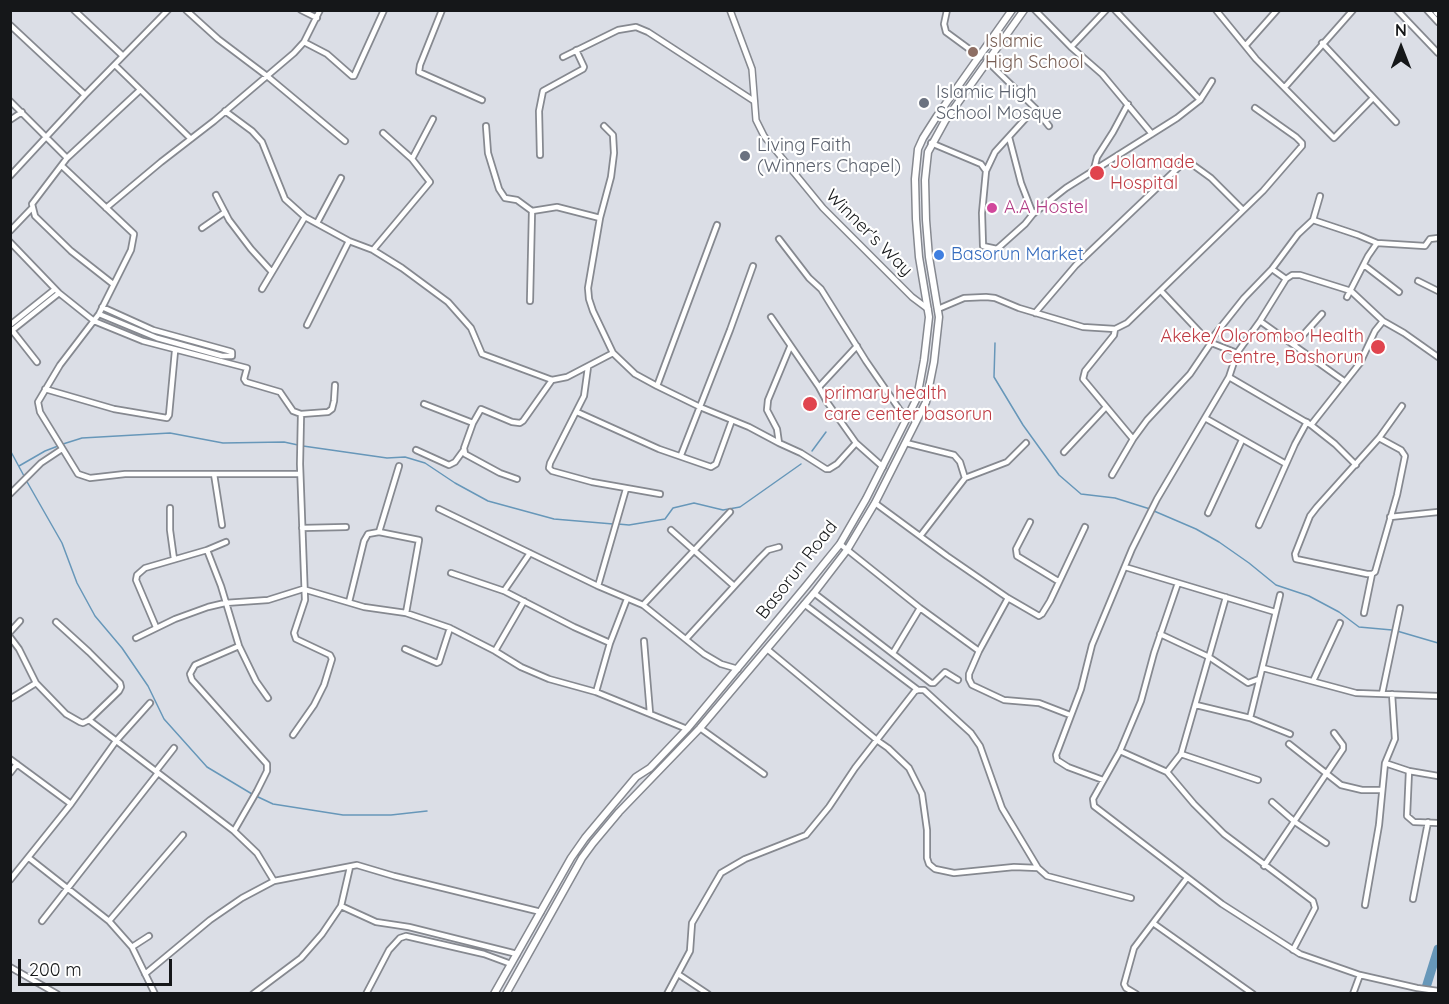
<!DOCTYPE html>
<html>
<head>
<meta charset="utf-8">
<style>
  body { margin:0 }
  #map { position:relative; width:1449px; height:1004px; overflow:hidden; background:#dbdee6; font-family:Quicksand,sans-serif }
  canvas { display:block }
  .frame { position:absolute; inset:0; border:12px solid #151719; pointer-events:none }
  .north { position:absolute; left:1371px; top:18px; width:60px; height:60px; -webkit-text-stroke:4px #fff; paint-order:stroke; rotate:0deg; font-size:16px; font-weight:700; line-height:24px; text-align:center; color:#151719 }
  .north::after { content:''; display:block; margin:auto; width:21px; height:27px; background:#151719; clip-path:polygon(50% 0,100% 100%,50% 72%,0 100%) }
  .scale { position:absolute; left:18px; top:959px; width:154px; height:27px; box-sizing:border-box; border:3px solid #151719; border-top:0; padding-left:8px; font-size:18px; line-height:21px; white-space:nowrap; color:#151719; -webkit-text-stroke:4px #fff; paint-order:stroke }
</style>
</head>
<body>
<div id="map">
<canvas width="1449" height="1004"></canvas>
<div class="frame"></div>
<div class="north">N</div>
<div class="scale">200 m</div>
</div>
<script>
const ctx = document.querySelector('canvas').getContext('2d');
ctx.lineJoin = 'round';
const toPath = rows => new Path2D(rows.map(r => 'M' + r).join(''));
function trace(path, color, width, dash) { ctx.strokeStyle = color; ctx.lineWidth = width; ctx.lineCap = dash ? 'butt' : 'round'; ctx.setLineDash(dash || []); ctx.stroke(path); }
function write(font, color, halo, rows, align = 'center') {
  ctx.font = font + ' Quicksand,sans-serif'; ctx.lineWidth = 4.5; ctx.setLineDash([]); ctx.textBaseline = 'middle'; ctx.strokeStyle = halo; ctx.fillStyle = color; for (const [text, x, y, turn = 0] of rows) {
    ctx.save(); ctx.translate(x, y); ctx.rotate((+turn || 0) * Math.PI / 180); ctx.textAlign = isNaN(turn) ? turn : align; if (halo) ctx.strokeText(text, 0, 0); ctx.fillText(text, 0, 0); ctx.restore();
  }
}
const stream = toPath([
  [995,343,994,377,1023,425,1059,475,1081,494,1115,498,1150,509],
  [63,444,82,438,170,433,223,443,284,442,298,445],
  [303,446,387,458,405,457,425,463,455,483,488,501,554,519,613,524],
  [10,450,24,476],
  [812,451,826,432],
  [19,466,45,451,58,446],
  [26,480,62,543,77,583,95,616,122,648,148,686,164,719,207,767,252,794],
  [1154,511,1196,529,1219,542,1249,563,1276,585,1309,596,1339,612,1359,627,1392,630],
  [618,524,629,525,665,519,673,508,694,503,723,510,740,507,801,464],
  [1397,631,1438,643],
  [256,796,273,804,343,815,391,815,427,811]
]);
const river = toPath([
  [1424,994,1438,949]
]);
const minor = toPath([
  [74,10,123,56],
  [186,10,218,39,267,76,345,141],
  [301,10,317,18],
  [442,10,420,65,419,72,482,100],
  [947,10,944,24,946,32,980,57],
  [1035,10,1071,47,1102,74,1152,134],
  [1115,10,1200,100],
  [1216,10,1256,59,1334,138,1373,98],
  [1397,10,1438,53],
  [1427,10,1438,22],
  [10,25,85,95],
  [304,42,327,54,352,76,354,76,384,10],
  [1322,43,1396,122],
  [1246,45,1277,10],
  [1071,47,1106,10],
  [563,57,618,30,636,27,648,32,754,101],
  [987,61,1035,108,1049,126],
  [115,65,191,139],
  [1285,87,1353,10],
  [10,101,67,158],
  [1035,108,995,152,986,171,982,213,983,246,997,249,1025,224,1033,214,1066,188,1177,118,1200,100,1212,81],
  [225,111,252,131,262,142,285,199,305,217,349,241,373,250,402,268,448,302,471,328,482,354,552,380,567,377,613,353],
  [10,120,22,112],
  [486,126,488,153,499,189,505,198,517,200,532,211,557,207,600,218],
  [604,126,613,135,614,153,611,177,600,218,588,288,589,299,593,311,613,353,635,374,657,386,700,407,749,427,779,443,801,453,826,469,829,469,837,464,856,443],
  [1009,137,1021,183,1033,214],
  [931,143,981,164,986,171],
  [540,155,539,111,543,91,583,69,584,67,576,50],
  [412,159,433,119],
  [62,166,134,234,131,250,99,314,60,365,38,402,40,412,78,474,90,478,125,474,300,474],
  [1094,169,1097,157,1113,132,1128,104],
  [10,176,85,95,168,10],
  [216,195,229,220,251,249,271,271],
  [106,208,161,162,214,121,294,53,304,42,320,10],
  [1313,220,1358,235,1377,243,1425,246,1430,239,1438,238],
  [317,223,341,178],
  [202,228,225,212],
  [10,231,32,208],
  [779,239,809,278,821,289,866,361,906,419],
  [10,242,59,293,94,321,143,341,247,368,244,379,246,382,280,392,293,411,301,414,328,412,332,409,334,401,335,385],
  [373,250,430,182,412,159,383,133],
  [1364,265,1399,292],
  [1272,269,1286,279,1292,275,1300,275,1351,291,1383,321,1404,333,1438,357],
  [1418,281,1438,291],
  [113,284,71,251,35,216,32,204,67,158,139,91],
  [262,289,305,217],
  [1161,291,1209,342,1237,353],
  [1347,297,1368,256,1377,243],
  [530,301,532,211],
  [938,309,964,298,986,297,995,298,1019,308,1083,327,1115,329,1127,323,1263,191,1302,146,1302,143,1296,137,1255,108],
  [1035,313,1076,265,1184,162,1189,162,1211,178,1243,210],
  [99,314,157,338,222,356,232,356,232,352,229,351,153,330,102,307],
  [771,317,819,387,827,402,856,443,883,467],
  [1260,321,1344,381],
  [10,325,55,289],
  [307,325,349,241],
  [11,329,37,362],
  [1115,329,1114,335,1085,371,1083,379,1133,439],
  [10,332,59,293],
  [1209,342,1244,298,1272,269,1298,234,1313,220,1320,196],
  [1294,345,1322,314],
  [588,367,584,396,550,463,549,468,552,471,592,482,660,494],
  [1229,377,1311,425,1335,444,1356,465],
  [657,386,717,225],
  [819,387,857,346],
  [45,389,114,409,167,418,169,415,175,351],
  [424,404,473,423],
  [577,412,659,449,711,467,716,464,732,420],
  [1205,418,1286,464],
  [1311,425,1360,363,1375,331,1383,321],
  [1379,438,1401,450,1405,456,1397,495,1375,572,1372,574,1367,574,1296,559,1295,554,1310,516,1317,507,1379,438,1402,406],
  [779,443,777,429,767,410,768,400,790,347],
  [906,443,954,455,960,462,965,478],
  [416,450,449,465,455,462,463,451],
  [1064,452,1106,407],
  [681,455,730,330,753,266],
  [214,474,222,525],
  [1112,475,1133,439,1147,420,1190,374,1211,343],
  [517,479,500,473,465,454,464,448,473,423,481,409,512,422,520,423,523,421,552,380],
  [10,494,41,463,62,449],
  [875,503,947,556,1008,598,1039,616,1042,614,1050,601,1085,527],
  [170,508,170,530,174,559],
  [439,509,598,586,643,605,704,654,721,664,738,669],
  [1208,513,1242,440],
  [1390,517,1438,512],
  [1030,522,1016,549,1017,556,1058,581],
  [1259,525,1295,444,1307,422],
  [302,528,346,527],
  [671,530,733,585],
  [379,532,419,540,406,613],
  [921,535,965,478,1007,462,1026,443],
  [840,544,920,608,979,651],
  [207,550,226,542],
  [1125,567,1275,612],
  [451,573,504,591,574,627,610,643],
  [1178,583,1154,653,1141,701,1120,751,1093,799,1094,806,1222,904,1300,954,1360,975,1417,988,1438,991],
  [598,586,626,489],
  [504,591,530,553],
  [814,593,931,683,934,683,945,672,958,680],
  [1008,598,979,651,969,674,969,679,972,685,1004,700,1039,703,1070,715],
  [349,602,364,541,368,534,379,532,399,466],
  [804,604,918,690,924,690,971,733,980,746,1002,808,1038,868],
  [643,605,730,512],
  [1364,613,1372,574],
  [56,622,89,652,120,683,121,687,119,691,89,720],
  [156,627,136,580,137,575,145,568,207,550,221,586,239,646,256,681,268,698],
  [10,632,20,621],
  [1160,634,1209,657,1248,683,1259,679],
  [10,637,19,649,36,683,66,714,80,722,83,723,89,720,234,831,257,853,274,881],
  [136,638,175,619,208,607,225,603,268,600,303,589,364,607,406,613,450,628,495,651,521,667,549,679,596,692,687,729],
  [686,639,760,558,768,550,779,547],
  [644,641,650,713],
  [405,649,437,663,439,662,450,628],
  [767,649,878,741,888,748,909,768,922,794,927,830,927,858,929,864,935,869,954,873,1014,867,1038,868,1047,876,1131,898],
  [495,651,524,601],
  [893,653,920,608],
  [1263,668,1356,693,1438,696],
  [1313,681,1340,623],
  [596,692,610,643,627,599],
  [1382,694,1400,608],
  [10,699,36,683],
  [1196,705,1250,718,1290,734],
  [1250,718,1280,595],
  [700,728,764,774],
  [293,735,314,705,324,685,332,659,330,655,296,639,294,633,305,600,300,464,301,414],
  [1289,744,1341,785,1362,790,1381,790],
  [1120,751,1167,772,1194,804,1224,834,1313,901,1315,908,1293,950],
  [1181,754,1258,780],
  [10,759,71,804],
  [1385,763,1409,771,1438,776],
  [156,771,174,748],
  [1409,771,1407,816,1414,822,1438,823],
  [1167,772,1181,754,1226,597],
  [10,773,17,764],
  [1103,780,1068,767,1057,760,1056,755,1081,689,1092,645,1132,549,1157,499,1229,377,1237,353,1260,321,1286,279],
  [1272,802,1295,822,1326,843],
  [234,831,257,791,267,771,267,764,192,680,190,674,195,665,239,646],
  [29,858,109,921,132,947,155,994],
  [1264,866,1343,749,1343,745,1334,733],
  [10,880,71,804,116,741,150,703],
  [1413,899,1428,822],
  [1365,905,1379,825,1385,763,1395,739,1392,694],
  [341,906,376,922,409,927,517,954],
  [42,921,158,773],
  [109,921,183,835],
  [1153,923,1253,994],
  [132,947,149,936],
  [10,967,57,994],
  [145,974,210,920,242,898,274,881,357,865,394,876,541,912],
  [678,974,708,994],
  [253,994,301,958,322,934,341,906,350,867],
  [366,994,389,950,400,938,406,936,484,954,511,964],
  [667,994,690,951,692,923,721,873,745,859,806,835,829,807,855,768,915,691,918,690],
  [1136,994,1126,988,1124,984,1134,948,1187,878],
  [1353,994,1360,975]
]);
const tertiary = toPath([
  [730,10,752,69,756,120,764,136,823,208,912,297,928,309]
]);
const secondary = toPath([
  [494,994,571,858,585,838,636,777,650,768,687,729,806,586,840,544,866,499,917,398,924,360,929,317,919,257,916,219,915,179,918,149,923,138,937,116,1012,10],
  [506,994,582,858,593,843,619,812,700,728,814,593,847,550,875,503,926,402,934,362,939,317,929,257,926,220,925,180,928,152,945,121,1024,10]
]);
const motorway = toPath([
  [1437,10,1438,12]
]);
const markers = [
  [973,52,6,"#8d6e63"],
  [924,103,6,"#6b7280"],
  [745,156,6,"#6b7280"],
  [1097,173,8,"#e0444e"],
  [992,208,6,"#d1479c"],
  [939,255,6,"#3f7fe0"],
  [1378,347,8,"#e0444e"],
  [810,404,8,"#e0444e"]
];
const educationNames = [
  ["Islamic",985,42],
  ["High School",985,63]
];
const worshipNames = [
  ["Islamic High",936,93],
  ["School Mosque",936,114],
  ["Living Faith",757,146],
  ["(Winners Chapel)",757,167]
];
const healthNames = [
  ["Jolamade",1110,163],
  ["Hospital",1110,184],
  ["Akeke/Olorombo Health",1364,337,"right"],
  ["Centre, Bashorun",1364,358,"right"],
  ["primary health",824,394],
  ["care center basorun",824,415]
];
const hotelNames = [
  ["A.A Hostel",1004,208]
];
const streetNames = [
  ["Winner's Way",869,233,45],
  ["Basorun Road",797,570,-52]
];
const shopNames = [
  ["Basorun Market",951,255]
];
trace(stream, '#6797b9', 1.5);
trace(river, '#6797b9', 9);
trace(minor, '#868990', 8);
trace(tertiary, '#868990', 8);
trace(secondary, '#868990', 9);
trace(motorway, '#868990', 10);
trace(minor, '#fff', 4.5);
trace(tertiary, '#fff', 5);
trace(secondary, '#fff', 6);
trace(motorway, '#fff', 8);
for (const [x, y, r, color] of markers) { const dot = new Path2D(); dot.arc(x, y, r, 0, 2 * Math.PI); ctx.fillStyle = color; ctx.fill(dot); trace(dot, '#fff', 2); }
write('18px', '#785e54', '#fff', educationNames, 'left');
write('18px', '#5b616d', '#fff', worshipNames, 'left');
write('18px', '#be3a42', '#fff', healthNames, 'left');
write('18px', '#b23c85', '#fff', hotelNames, 'left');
write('18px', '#151719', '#fff', streetNames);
write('18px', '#366cbe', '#fff', shopNames, 'left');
</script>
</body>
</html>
